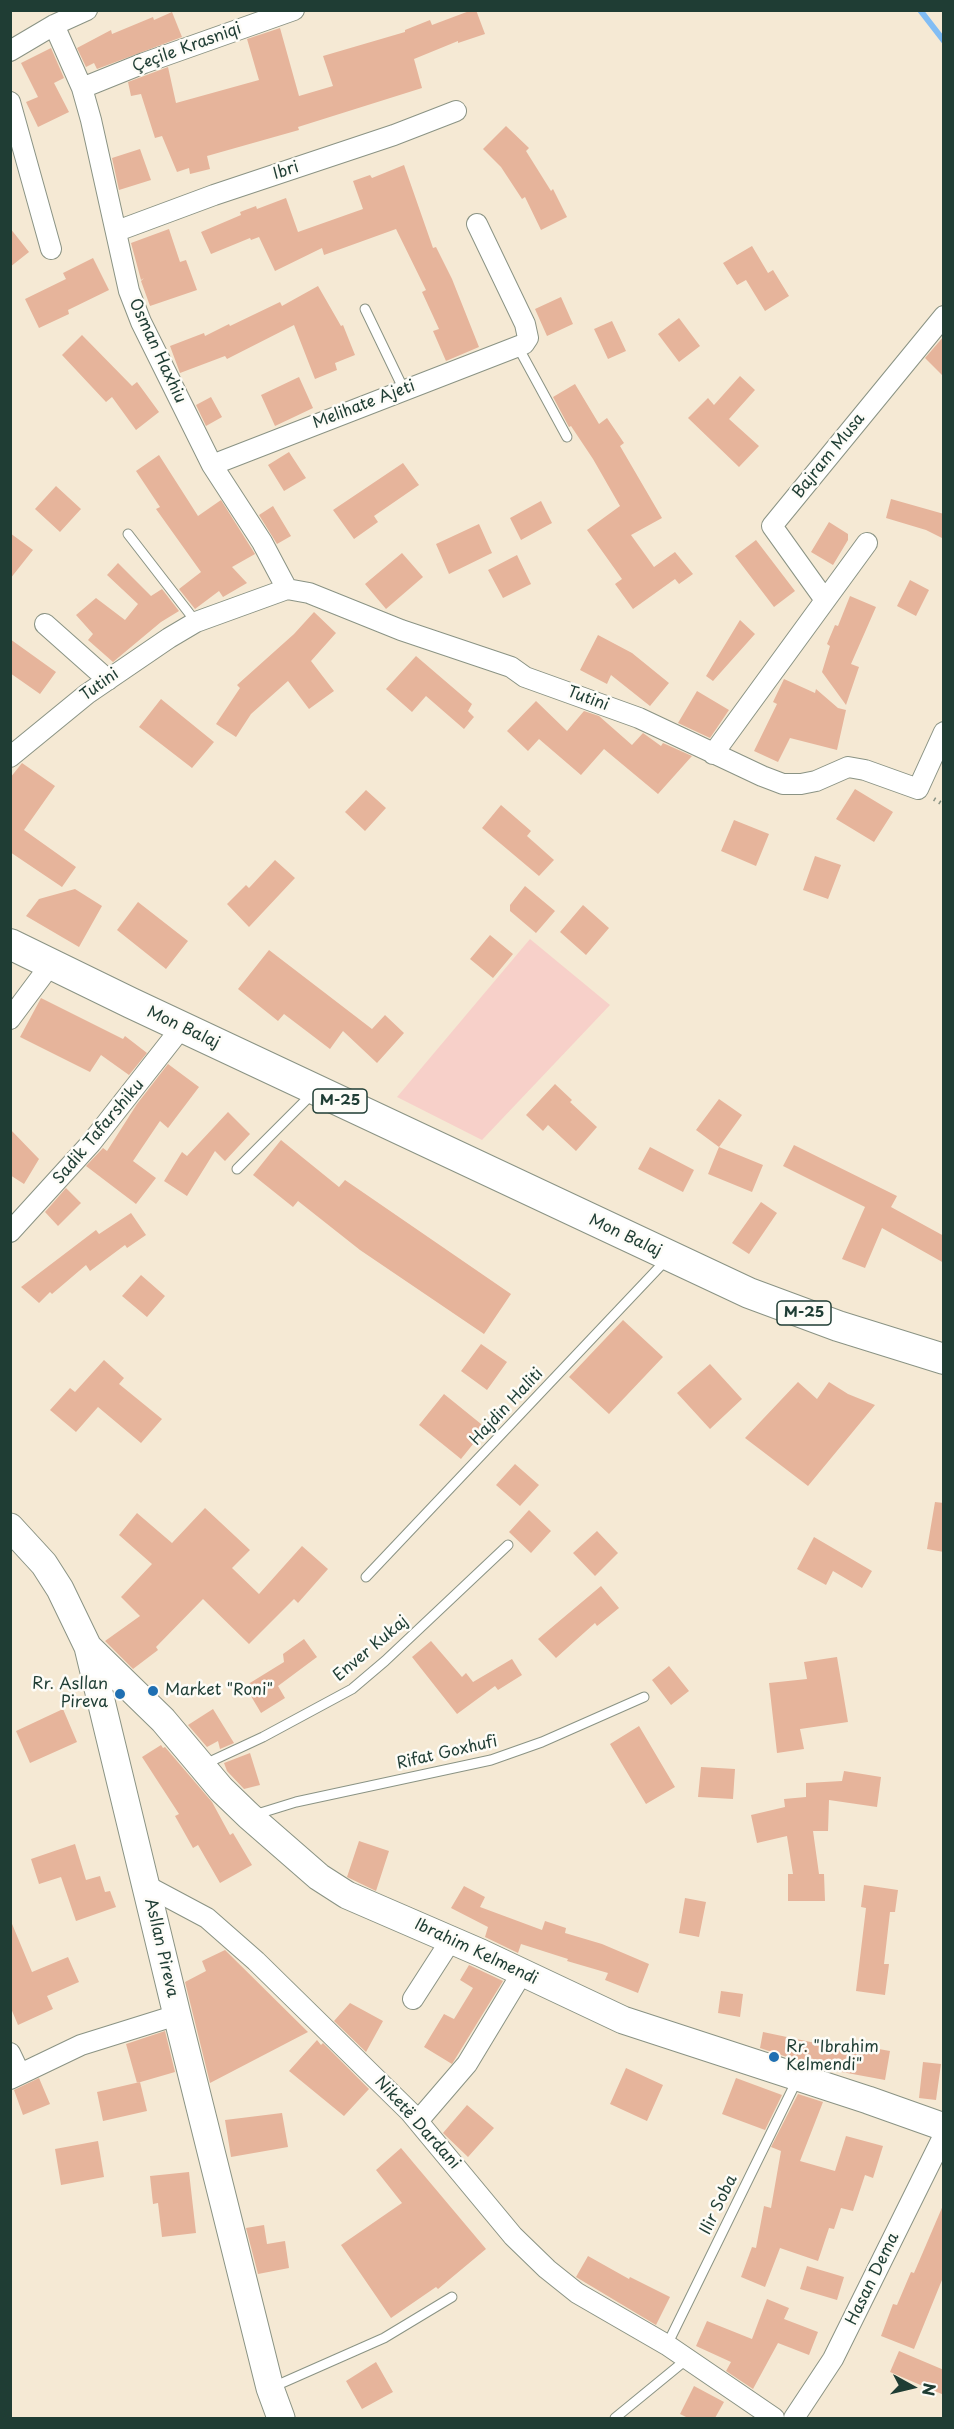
<!DOCTYPE html>
<html>
<head>
<meta charset="utf-8">
<style>
  body { margin:0 }
  #map { position:relative; width:954px; height:2429px; overflow:hidden; background:#f5e9d4; font-family:"Playpen Sans",sans-serif }
  canvas { display:block }
  .frame { position:absolute; inset:0; border:12px solid #1f3d34; pointer-events:none }
  .north { position:absolute; left:882px; top:2357px; width:60px; height:60px; -webkit-text-stroke:4px #fdfcf7; paint-order:stroke; rotate:98deg; font-size:16px; font-weight:700; line-height:24px; text-align:center; color:#1f3d34 }
  .north::after { content:''; display:block; margin:auto; width:21px; height:27px; background:#1f3d34; clip-path:polygon(50% 0,100% 100%,50% 72%,0 100%) }
</style>
</head>
<body>
<div id="map">
<canvas width="954" height="2429"></canvas>
<div class="frame"></div>
<div class="north">N</div>
</div>
<script>
const ctx = document.querySelector('canvas').getContext('2d');
ctx.lineJoin = 'round';
function fillPath(path, color) { ctx.fillStyle = color; ctx.fill(path, 'evenodd'); }
const toPath = rows => new Path2D(rows.map(r => 'M' + r).join(''));
function trace(path, color, width, dash) { ctx.strokeStyle = color; ctx.lineWidth = width; ctx.lineCap = dash ? 'butt' : 'round'; ctx.setLineDash(dash || []); ctx.stroke(path); }
function write(font, color, halo, rows, align = 'center') {
  ctx.font = font + ' "Playpen Sans",sans-serif'; ctx.lineWidth = 5; ctx.setLineDash([]); ctx.textBaseline = 'middle'; ctx.strokeStyle = halo; ctx.fillStyle = color; for (const [text, x, y, turn = 0] of rows) {
    ctx.save(); ctx.translate(x, y); ctx.rotate((+turn || 0) * Math.PI / 180); ctx.textAlign = isNaN(turn) ? turn : align; if (halo) ctx.strokeText(text, 0, 0); ctx.fillText(text, 0, 0); ctx.restore();
  }
}
const built = toPath([
  [530,939,610,1005,482,1140,397,1097]
]);
const stream = toPath([
  [920,10,944,41]
]);
const building = toPath([
  [472,10,476,10,485,34,458,43,458,41,414,59,422,88,298,127,299,130,207,156,210,169,190,174,189,168,177,172,162,136,155,138,141,94,131,96,128,82,168,67,176,103,259,80,247,39,280,28,299,96,333,86,323,56,405,32,405,30,430,20,432,25],
  [172,12,182,37,97,69,94,63,86,67,77,48,111,30,112,34,153,17,154,20],
  [51,48,64,78,54,83,69,112,38,127,26,102,38,97,21,63],
  [506,126,529,148,526,151,551,191,553,189,567,217,541,230,525,197,522,199,501,167,483,149],
  [140,149,151,180,119,190,112,158],
  [404,165,433,248,436,247,452,279,479,347,446,361,433,331,439,329,422,292,426,290,396,229,324,255,322,248,275,271,259,237,251,240,250,238,211,254,201,232,241,215,240,212,256,206,257,209,286,198,298,232,363,209,353,181,370,175,372,178],
  [10,228,29,252,10,267],
  [169,229,180,262,186,260,197,290,150,306,141,281,144,278,141,280,131,243],
  [752,246,768,273,773,270,789,296,765,311,746,280,737,285,723,263],
  [93,258,109,290,68,310,69,314,39,328,25,299,66,279,63,273],
  [318,286,341,326,343,325,355,355,335,363,337,370,315,379,294,325,227,359,225,356,180,373,170,346,204,333,205,336,229,324,230,326,280,302,282,306],
  [561,297,573,324,547,336,535,309],
  [679,318,700,346,679,362,658,334],
  [612,321,626,351,608,359,594,329],
  [82,335,132,386,137,382,159,412,136,430,112,397,106,402,62,355],
  [944,336,944,377,925,358],
  [740,376,755,390,729,419,759,446,739,467,688,418,708,398,714,405],
  [299,377,313,408,275,426,261,395],
  [575,384,599,424,607,418,624,443,620,446,662,518,631,535,654,567,675,552,693,574,679,584,675,579,633,609,615,584,622,579,587,530,620,506,593,459,571,426,569,427,553,397],
  [211,397,222,417,206,426,196,405],
  [289,452,306,478,284,491,268,465],
  [159,455,198,516,221,500,255,554,232,567,247,583,223,597,219,591,195,609,179,589,201,572,156,509,160,507,136,471],
  [403,463,419,485,374,516,378,522,354,539,333,510],
  [56,486,81,509,60,532,35,509],
  [891,499,944,514,944,539,926,530,886,518],
  [541,501,552,523,521,540,510,518],
  [273,506,291,536,277,544,259,515],
  [829,522,848,534,848,540,833,565,811,552],
  [479,524,492,553,449,574,436,544],
  [10,533,33,550,10,579],
  [756,540,795,591,774,607,735,556],
  [402,553,423,577,386,609,365,584],
  [517,555,531,584,503,598,488,570],
  [118,563,151,596,162,589,179,611,161,622,113,662,88,640,93,634,76,615,96,598,125,620,138,604,107,575],
  [910,580,929,590,916,616,897,606],
  [850,596,876,607,851,664,859,667,846,705,822,672,830,646,827,644,835,625,838,626],
  [314,612,336,633,311,661,334,691,309,709,288,681,251,714,236,737,216,724,240,688,237,685,294,634],
  [740,620,755,634,713,681,706,676],
  [598,635,632,653,669,683,650,706,611,675,607,684,580,670],
  [10,639,56,672,40,694,10,673],
  [416,656,472,704,468,711,474,717,464,729,426,696,412,712,386,689],
  [784,679,815,693,816,689,838,708,846,710,837,750,790,738,778,762,754,751,777,704,773,702],
  [697,691,729,710,710,738,678,723],
  [161,699,214,742,192,768,139,727],
  [536,701,567,731,584,711,599,716,632,745,643,733,661,746,663,743,692,756,658,794,604,749,581,775,539,739,528,751,507,731],
  [22,763,55,786,24,830,76,867,62,887,10,852,10,778],
  [855,789,893,812,874,842,836,819],
  [366,790,386,808,365,831,345,812],
  [501,805,531,831,527,836,554,860,539,876,482,828],
  [734,820,769,834,756,866,721,851],
  [815,856,841,865,828,899,803,890],
  [275,860,295,878,249,927,227,904,246,885,249,888],
  [525,886,555,911,536,933,510,911,510,905],
  [75,889,102,906,79,947,26,916,39,899],
  [138,902,188,941,166,969,117,930],
  [583,905,609,928,586,955,560,932],
  [490,935,513,954,493,978,470,959],
  [269,950,372,1029,385,1015,404,1033,377,1063,343,1031,330,1049,284,1014,278,1021,238,989],
  [41,998,123,1039,125,1036,147,1053,129,1075,101,1055,90,1072,20,1037],
  [168,1064,199,1087,168,1128,160,1121,133,1161,156,1178,136,1204,86,1166,103,1148,107,1151,137,1104],
  [555,1084,572,1100,570,1102,597,1127,576,1151,548,1125,543,1131,526,1115],
  [719,1099,742,1115,719,1147,696,1130],
  [228,1112,250,1134,225,1161,215,1151,187,1196,164,1181,182,1152,187,1156],
  [10,1129,39,1159,24,1184,10,1175],
  [281,1140,339,1187,345,1180,511,1294,484,1334,360,1250,298,1201,293,1207,253,1175],
  [794,1145,897,1196,891,1207,944,1236,944,1263,882,1228,865,1268,842,1259,865,1207,783,1166],
  [650,1147,694,1170,683,1192,638,1169],
  [719,1147,763,1165,752,1192,708,1174],
  [66,1188,81,1203,58,1226,45,1212],
  [761,1202,777,1213,749,1254,732,1243],
  [131,1213,146,1235,127,1248,125,1245,90,1271,86,1265,52,1294,50,1292,39,1303,21,1287,96,1230,99,1234],
  [141,1275,165,1296,147,1317,122,1296],
  [623,1320,663,1357,609,1414,569,1377],
  [481,1344,507,1362,487,1390,461,1371],
  [104,1360,124,1378,119,1384,162,1419,141,1443,98,1407,76,1432,50,1410,70,1388,75,1392],
  [710,1364,742,1399,710,1429,677,1393],
  [798,1382,817,1399,829,1382,848,1394,875,1405,808,1486,745,1438],
  [444,1394,486,1428,461,1459,419,1425],
  [515,1464,539,1485,520,1506,496,1485],
  [935,1502,944,1503,944,1552,927,1549],
  [205,1508,250,1550,232,1568,259,1594,302,1546,328,1569,298,1603,294,1599,249,1644,203,1599,156,1647,158,1650,133,1669,105,1641,140,1616,121,1597,152,1564,119,1535,137,1513,172,1543],
  [529,1510,551,1531,531,1553,509,1532],
  [597,1531,618,1553,595,1576,573,1553],
  [814,1537,872,1571,862,1588,833,1571,826,1585,797,1569],
  [601,1586,619,1608,597,1626,595,1623,556,1658,538,1639],
  [304,1639,317,1657,278,1686,285,1698,261,1713,245,1686,284,1662,283,1654],
  [431,1641,462,1677,466,1673,473,1682,512,1659,522,1675,498,1690,495,1686,457,1714,412,1657],
  [837,1657,848,1722,800,1729,804,1749,777,1753,769,1683,807,1679,804,1662],
  [669,1666,689,1691,671,1705,652,1680],
  [63,1709,77,1742,30,1763,16,1731],
  [213,1709,234,1743,220,1749,218,1741,207,1747,188,1725],
  [639,1726,675,1787,646,1804,610,1744],
  [161,1745,163,1748,165,1747,212,1802,230,1835,233,1833,252,1865,220,1883,198,1845,193,1848,175,1816,179,1814,142,1757],
  [250,1753,260,1785,244,1789,227,1771,224,1763],
  [701,1767,735,1769,733,1799,698,1797],
  [844,1771,881,1777,877,1807,829,1800,828,1831,813,1831,819,1874,824,1874,825,1901,788,1901,788,1874,793,1874,787,1836,757,1843,751,1815,785,1807,784,1799,806,1797,806,1783,842,1781],
  [359,1841,389,1851,376,1891,347,1877],
  [75,1844,86,1880,100,1876,105,1892,110,1891,116,1907,76,1921,61,1877,39,1884,31,1859],
  [864,1885,898,1890,895,1912,890,1912,884,1964,889,1964,885,1995,856,1991,866,1908,861,1907],
  [464,1886,485,1897,480,1907,542,1930,545,1921,566,1928,565,1933,602,1944,649,1964,638,1993,605,1980,608,1973,567,1961,568,1959,521,1944,518,1953,485,1937,488,1927,451,1908],
  [685,1898,706,1902,699,1937,679,1933],
  [10,1919,32,1972,68,1957,79,1982,47,1996,53,2009,18,2025,10,2006],
  [225,1950,308,2032,210,2083,185,1982,206,1971,202,1961],
  [469,1965,503,1981,452,2064,424,2047,444,2014,454,2019,473,1988,460,1980],
  [721,1991,743,1994,740,2017,718,2013],
  [350,2003,383,2021,366,2052,334,2021],
  [165,2031,175,2072,137,2083,126,2044],
  [763,2032,844,2049,845,2043,890,2051,885,2080,820,2068,760,2048],
  [317,2040,321,2045,323,2043,369,2089,344,2116,289,2071],
  [923,2062,941,2064,936,2100,919,2098],
  [626,2068,663,2085,647,2121,610,2104],
  [39,2078,50,2104,23,2115,14,2090],
  [736,2078,782,2095,765,2130,722,2114],
  [140,2082,147,2111,103,2121,97,2092],
  [798,2094,823,2102,800,2161,835,2171,846,2136,883,2146,873,2178,865,2175,853,2211,841,2208,834,2229,829,2228,818,2261,780,2248,765,2287,741,2277,752,2247,756,2248,764,2206,771,2208,781,2151,771,2147],
  [467,2105,494,2128,468,2157,443,2133],
  [282,2113,288,2147,231,2157,225,2120],
  [98,2141,104,2177,61,2185,55,2149],
  [401,2148,486,2249,438,2289,436,2287,391,2318,341,2245,402,2203,376,2170],
  [189,2172,196,2233,162,2237,158,2203,153,2204,150,2176],
  [944,2203,944,2275,914,2349,881,2336,893,2304,897,2305,911,2272,914,2273],
  [264,2225,267,2244,285,2241,289,2268,258,2274,246,2228],
  [588,2256,629,2279,630,2277,670,2297,656,2325,576,2277],
  [807,2266,844,2277,837,2300,800,2289],
  [767,2299,789,2308,784,2319,818,2332,809,2355,778,2343,753,2389,726,2371,731,2362,696,2346,707,2321,752,2339],
  [899,2351,944,2370,944,2395,890,2372],
  [376,2362,393,2392,362,2409,346,2381],
  [694,2386,724,2402,715,2418,688,2418,680,2414]
]);
const path = toPath([
  [934,799,944,805]
]);
const lane = toPath([
  [365,309,404,390],
  [518,347,567,437],
  [128,534,196,622],
  [237,1169,314,1092],
  [366,1577,668,1258],
  [205,1764,263,1737,352,1689,385,1661,508,1545],
  [254,1815,296,1802,491,1760,542,1742,644,1697],
  [667,2345,797,2080],
  [273,2387,384,2338,452,2297],
  [615,2418,687,2359]
]);
const street = toPath([
  [54,25,82,88,91,120,129,291,141,322,212,465,262,542,287,589],
  [10,51,54,25,87,10],
  [82,88,144,63,294,10],
  [10,102,51,249],
  [117,231,214,195,394,135,456,111],
  [212,465,524,344,528,338,525,324,477,224],
  [825,600,772,526,944,316],
  [45,624,108,680],
  [713,754,867,543],
  [10,757,87,694,169,638,196,622,287,589,309,593,401,630,511,667,525,677,639,718,762,776,783,784,801,784,816,781,848,767,865,770,918,789,944,732],
  [10,1019,51,964],
  [10,1232,91,1143,182,1027],
  [147,1886,207,1918,256,1961,410,2112,513,2236,547,2269,577,2293,667,2345,774,2418],
  [413,1999,451,1940],
  [10,2053,20,2074],
  [10,2079,81,2045,177,2015],
  [418,2121,467,2064,522,1973],
  [794,2418,833,2359,944,2135]
]);
const secondary = toPath([
  [10,1527,44,1564,60,1589,88,1647,177,2015,270,2388,281,2418],
  [88,1647,163,1720,221,1789,249,1816,319,1877,347,1895,481,1953,623,2020,868,2100,944,2127]
]);
const primary = toPath([
  [10,944,131,1003,749,1293,838,1326,944,1359]
]);
const markers = [
  [153,1691,6,"#1f6fb2"],
  [120,1694,6,"#1f6fb2"],
  [774,2057,6,"#1f6fb2"]
];
const shields = [
  [340,1101,54],
  [804,1313,54]
];
const shieldNames = [
  ["M-25",340,1101],
  ["M-25",804,1313]
];
const streetNames = [
  ["Çeçile Krasniqi",187,48,-20],
  ["Ibri",286,171,-18],
  ["Osman Haxhiu",157,351,65],
  ["Melihate Ajeti",364,405,-21],
  ["Bajram Musa",829,456,-51],
  ["Tutini",100,685,-36],
  ["Tutini",588,699,20],
  ["Mon Balaj",183,1028,25],
  ["Sadik Tafarshiku",99,1132,-50],
  ["Mon Balaj",625,1236,25],
  ["Hajdin Haliti",507,1407,-47],
  ["Enver Kukaj",371,1649,-40],
  ["Rifat Goxhufi",447,1753,-13],
  ["Asllan Pireva",161,1948,77],
  ["Ibrahim Kelmendi",476,1952,25],
  ["Niketë Dardani",417,2123,48],
  ["Ilir Soba",719,2205,-64],
  ["Hasan Dema",873,2279,-64]
];
const poiNames = [
  ["Rr. Asllan",108,1685,"right"],
  ["Pireva",108,1703,"right"],
  ["Market \"Roni\"",165,1691],
  ["Rr. \"Ibrahim",786,2048],
  ["Kelmendi\"",786,2066]
];
fillPath(built, '#f7d0c9');
trace(stream, '#82bdf4', 6);
fillPath(building, '#e6b49b');
trace(lane, '#8a9384', 11);
trace(street, '#8a9384', 22);
trace(secondary, '#8a9384', 29);
trace(primary, '#8a9384', 32);
trace(path, '#8a9384', 4, [1.5, 4.5]);
trace(lane, '#fff', 9);
trace(street, '#fff', 20);
trace(secondary, '#fff', 27);
trace(primary, '#fff', 30);
for (const [x, y, r, color] of markers) { const dot = new Path2D(); dot.arc(x, y, r, 0, 2 * Math.PI); ctx.fillStyle = color; ctx.fill(dot); trace(dot, '#fdfcf7', 2); }
for (const [x, y, w] of shields) { const box = new Path2D(); box.roundRect(x - w / 2, y - 12, w, 24, 4.5); ctx.fillStyle = '#fdfcf7'; ctx.fill(box); trace(box, '#1f3d34', 1.5); }
write('bold 15px', '#1f3d34', null, shieldNames);
write('16px', '#1f3d34', '#fdfcf7', streetNames);
write('16px', '#1f3d34', '#fdfcf7', poiNames, 'left');
</script>
</body>
</html>
